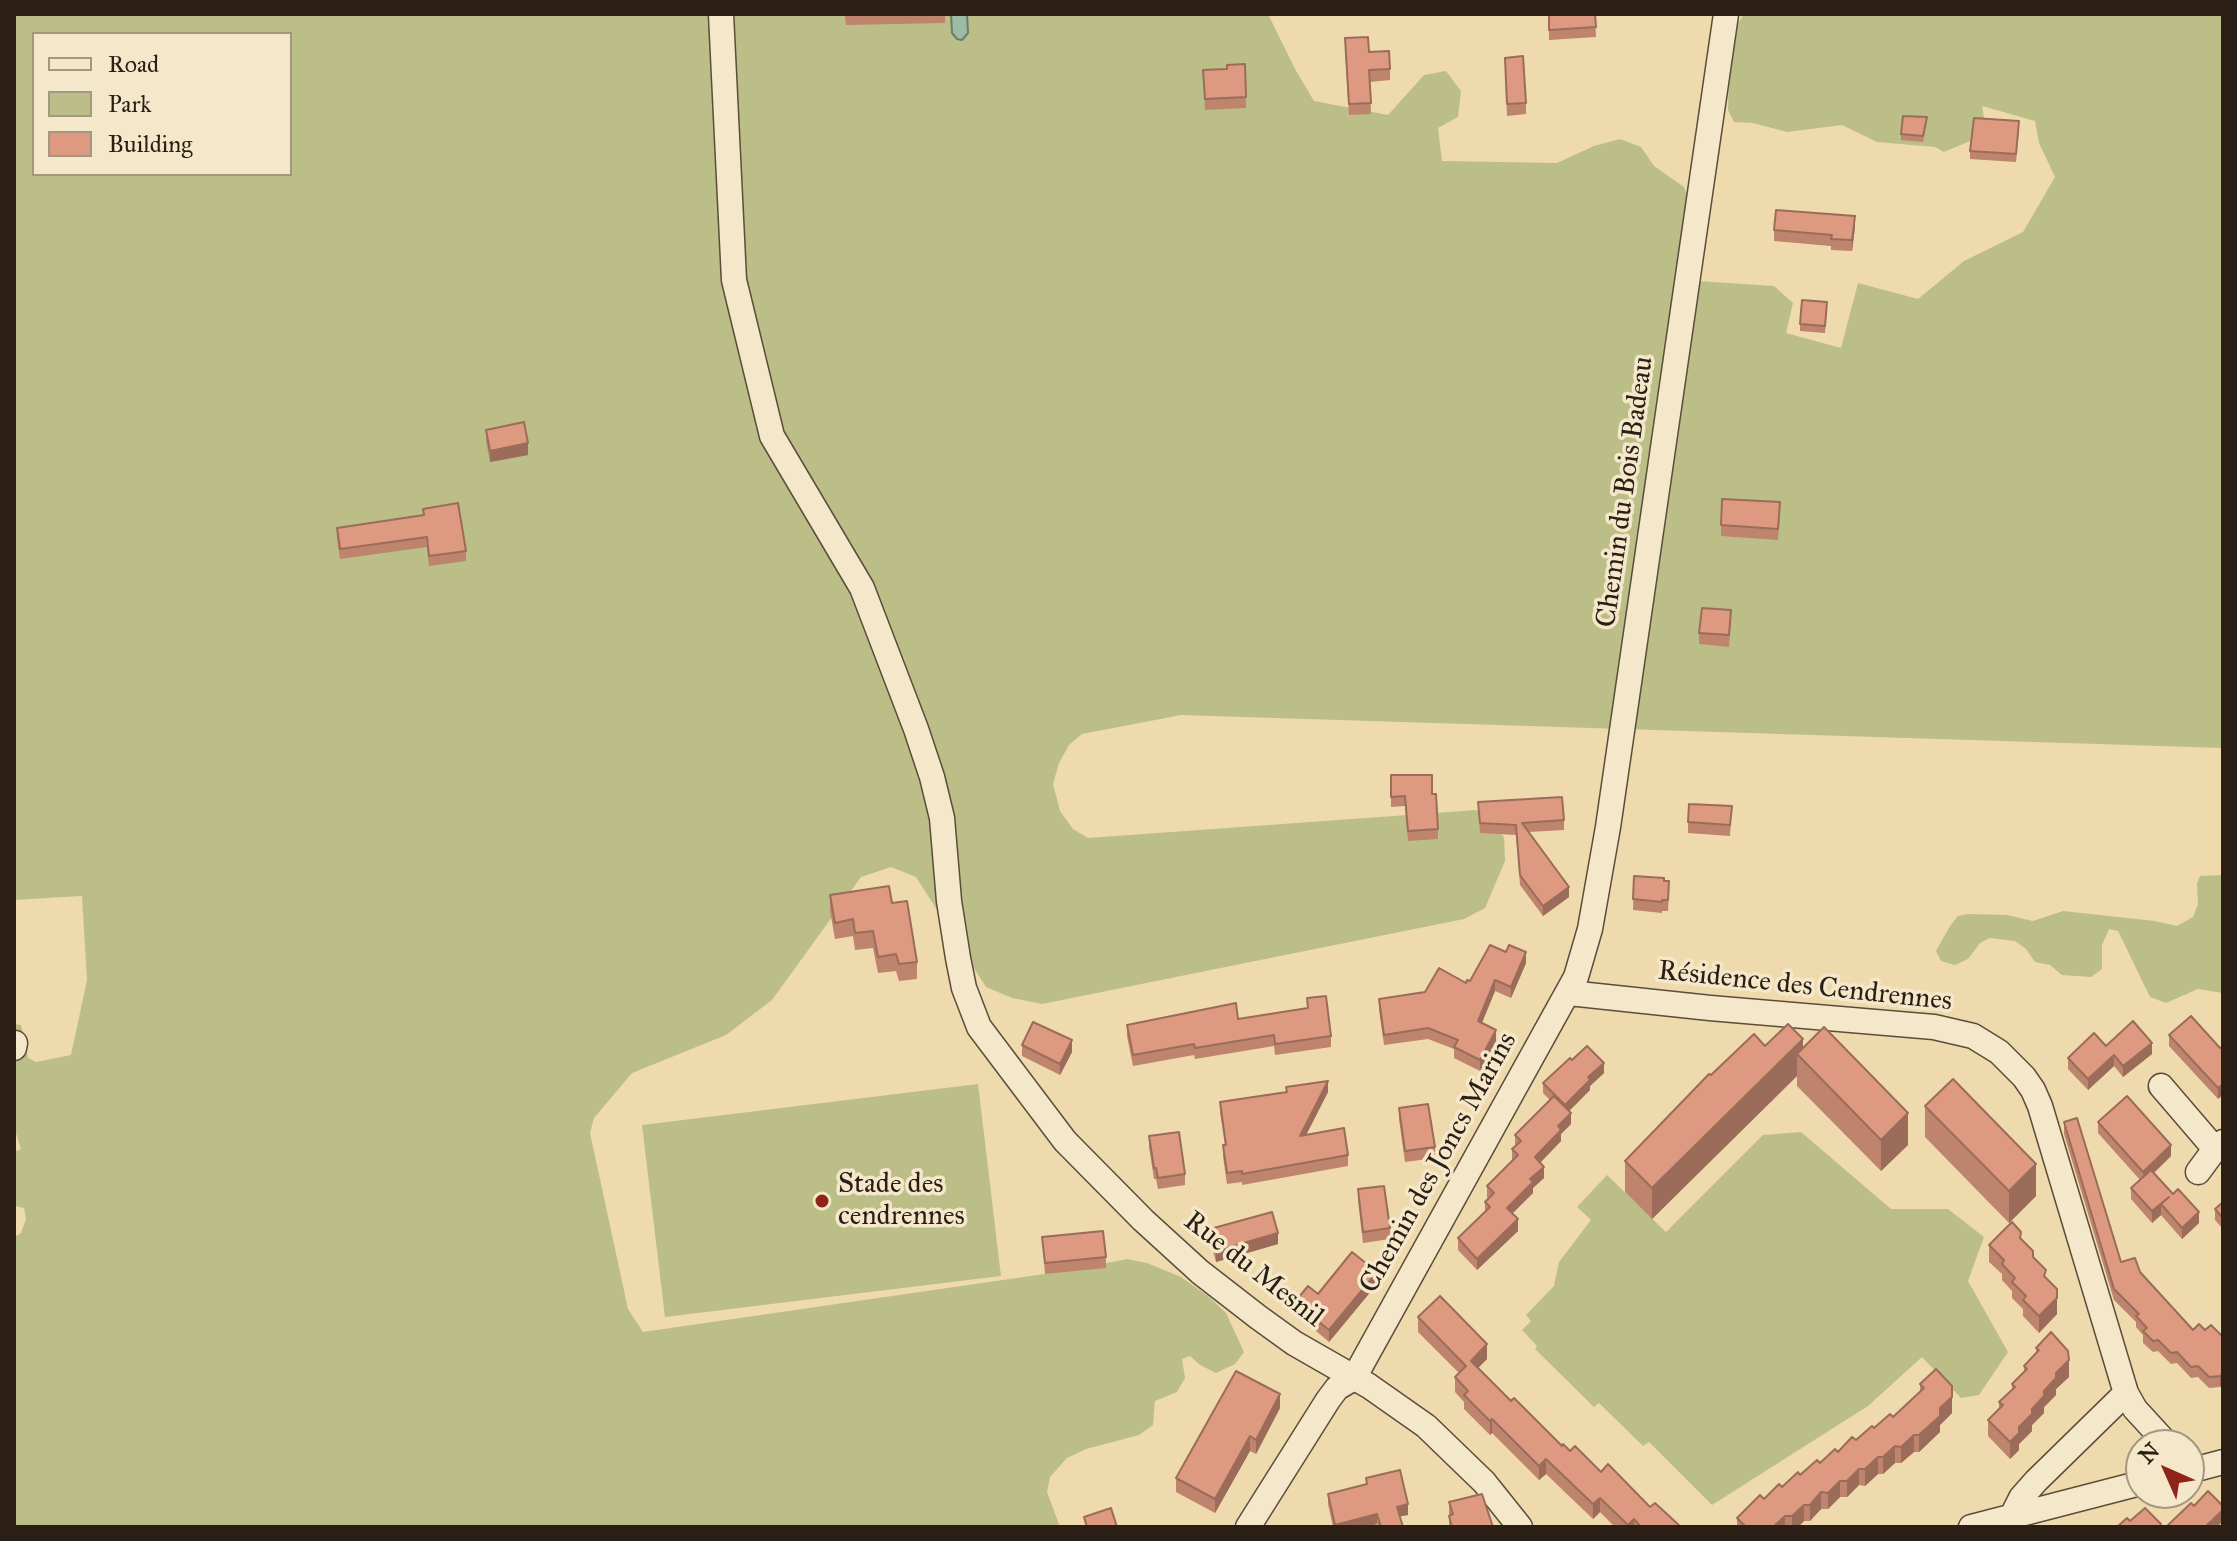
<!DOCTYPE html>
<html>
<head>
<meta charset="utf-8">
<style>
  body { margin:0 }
  #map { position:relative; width:2237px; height:1541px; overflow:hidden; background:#eedaad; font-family:"IM FELL Great Primer",serif }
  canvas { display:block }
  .frame { position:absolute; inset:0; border:16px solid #2a1e15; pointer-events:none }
  .legend { position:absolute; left:32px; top:32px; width:260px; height:144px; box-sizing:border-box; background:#f4e7ca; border:2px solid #a39782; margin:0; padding:10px 14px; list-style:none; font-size:24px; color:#2a1e15 }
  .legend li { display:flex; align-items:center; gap:16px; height:40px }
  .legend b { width:40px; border:2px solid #a39782 }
  .north { position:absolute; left:2125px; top:1429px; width:80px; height:80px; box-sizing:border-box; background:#f4e7ca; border:2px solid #a39782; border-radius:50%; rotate:315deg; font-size:22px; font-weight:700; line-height:32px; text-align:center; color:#2a1e15 }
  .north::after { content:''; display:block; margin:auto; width:28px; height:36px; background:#8f2418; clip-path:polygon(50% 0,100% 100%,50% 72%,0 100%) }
</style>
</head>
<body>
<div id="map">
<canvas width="2237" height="1541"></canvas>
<div class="frame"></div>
<ul class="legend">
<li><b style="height:10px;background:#f4e7ca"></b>Road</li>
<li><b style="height:22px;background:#bcbe87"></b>Park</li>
<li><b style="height:22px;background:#dd9a80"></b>Building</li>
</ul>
<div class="north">N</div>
</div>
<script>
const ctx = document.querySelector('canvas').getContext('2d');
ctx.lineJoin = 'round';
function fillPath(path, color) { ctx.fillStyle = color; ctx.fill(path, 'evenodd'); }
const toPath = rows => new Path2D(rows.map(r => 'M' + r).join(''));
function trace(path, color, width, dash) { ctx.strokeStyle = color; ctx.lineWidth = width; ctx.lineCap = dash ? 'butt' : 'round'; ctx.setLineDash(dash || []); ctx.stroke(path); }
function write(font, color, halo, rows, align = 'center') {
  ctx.font = font + ' "IM FELL Great Primer",serif'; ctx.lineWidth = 7; ctx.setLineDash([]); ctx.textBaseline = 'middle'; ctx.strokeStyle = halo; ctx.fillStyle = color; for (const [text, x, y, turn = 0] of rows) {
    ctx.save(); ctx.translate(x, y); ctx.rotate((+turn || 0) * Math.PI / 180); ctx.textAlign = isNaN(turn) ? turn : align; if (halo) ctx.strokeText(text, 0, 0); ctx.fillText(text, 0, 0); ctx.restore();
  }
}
const green = toPath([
  [14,14,1268,14,1295,69,1314,101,1388,115,1424,75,1446,71,1461,91,1458,117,1438,128,1442,161,1557,163,1594,146,1620,139,1641,147,1654,166,1684,187,1696,220,1681,280,1774,286,1793,303,1786,333,1841,348,1858,283,1918,299,1964,261,2023,232,2055,177,2039,143,2035,121,1982,106,1986,128,1975,139,1944,152,1935,147,1877,142,1842,125,1787,132,1753,123,1734,122,1728,110,1730,36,1744,14,2223,14,2223,748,1181,715,1082,734,1069,745,1059,763,1053,784,1060,811,1073,829,1088,838,1477,810,1504,837,1505,861,1485,908,1464,919,1042,1004,1012,998,986,987,916,877,891,867,861,877,772,1000,726,1035,632,1073,594,1118,590,1133,628,1309,643,1332,1072,1270,1127,1259,1147,1263,1181,1277,1208,1296,1226,1313,1244,1352,1235,1364,1216,1373,1200,1365,1190,1356,1182,1359,1185,1378,1177,1392,1155,1401,1153,1425,1139,1435,1086,1449,1067,1458,1050,1477,1047,1492,1060,1527,14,1527,14,1237,21,1233,26,1219,24,1208,14,1206,14,1152,21,1149,14,1127,14,1024,21,1025,28,1058,36,1062,71,1055,87,980,82,896,14,900],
  [34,34,290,34,290,174,34,174],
  [2223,875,2223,993,2198,989,2166,1003,2150,997,2118,931,2109,929,2102,945,2102,969,2091,977,2062,975,2050,965,2035,962,2026,949,2015,941,1990,938,1980,943,1968,959,1955,965,1941,961,1936,951,1950,926,1958,916,1968,914,2007,915,2033,921,2063,911,2155,921,2177,926,2193,917,2198,904,2197,883,2200,876],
  [978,1084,1001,1276,665,1317,642,1125],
  [1801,1132,1891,1209,1948,1209,1984,1237,1968,1281,2008,1352,1979,1395,1961,1398,1922,1357,1868,1406,1712,1505,1649,1442,1643,1446,1599,1403,1594,1407,1535,1349,1537,1346,1522,1330,1531,1321,1526,1315,1554,1286,1559,1262,1591,1220,1577,1207,1607,1175,1666,1232,1763,1135]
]);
const water = toPath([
  [951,14,967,14,968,33,962,40,957,39,952,33,951,14]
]);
const street = toPath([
  [721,14,734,280,772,436,862,588,916,729,932,777,942,818,949,901,958,958,964,988,979,1027,1065,1141,1143,1220,1200,1272,1258,1317,1294,1343,1369,1386,1426,1426,1484,1482,1520,1527],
  [1569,993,1710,1008,1934,1027,1973,1036,1999,1052,2024,1077,2033,1090,2040,1106,2126,1393,2135,1409,2168,1445],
  [14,1048,15,1043],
  [2161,1086,2215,1149],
  [2198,1172,2215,1149,2223,1142],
  [2189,1471,2223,1462],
  [2012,1516,2021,1498,2036,1481,2126,1393],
  [1248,1527,1328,1400,1337,1388,1354,1378,1576,977,1590,929,1608,827,1726,14],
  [1971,1527,2141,1483]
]);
const wall = toPath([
  [824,14,945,14,945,23,846,25,845,15,824,16],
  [1549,14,1595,14,1596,37,1549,40],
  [1345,50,1369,52,1390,69,1390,80,1370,82,1371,114,1349,115],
  [1245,64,1246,108,1205,110,1203,70,1227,69],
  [1505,69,1526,103,1526,114,1507,116],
  [1927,122,1923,142,1901,140,1901,134],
  [2019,130,2016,162,1970,159,1970,151],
  [1855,227,1852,251,1831,250,1831,246,1774,241,1774,230],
  [1827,309,1825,333,1800,331,1800,324],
  [486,430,528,455,490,462,486,441],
  [1722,499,1780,513,1778,540,1721,536],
  [423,509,466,551,466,561,429,566,427,547,340,559,337,538,337,528,423,515],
  [1731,621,1729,647,1699,644,1699,633],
  [1391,775,1438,829,1438,839,1408,841,1405,806,1391,807],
  [1478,802,1564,820,1564,830,1529,832,1569,897,1543,916,1520,885,1516,835,1480,833],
  [1732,806,1730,836,1688,833,1688,822],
  [1634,876,1664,881,1669,892,1668,911,1662,911,1662,913,1633,910],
  [830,895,892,903,917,962,917,979,899,981,896,971,878,973,873,948,855,950,853,936,835,939,830,911],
  [1526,963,1511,998,1495,991,1482,1023,1496,1041,1480,1071,1454,1058,1454,1049,1428,1039,1384,1045,1379,1010,1379,999,1425,992,1466,983],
  [1307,998,1331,1036,1331,1047,1275,1055,1274,1046,1195,1059,1194,1055,1133,1066,1127,1036,1127,1025,1238,1019,1307,1008],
  [2169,1035,2220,1048,2218,1099,2169,1046],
  [1022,1045,1072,1052,1060,1075,1022,1056],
  [1765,1046,1803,1048,1908,1145,1881,1171,1797,1086,1797,1076,1652,1219,1625,1192,1625,1161,1711,1075],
  [2106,1046,2152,1054,2123,1077,2114,1066,2088,1090,2068,1069,2068,1058],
  [1572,1060,1604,1073,1590,1086,1590,1090,1569,1111,1571,1124,1561,1134,1561,1141,1540,1163,1544,1178,1533,1188,1533,1193,1512,1213,1518,1231,1477,1270,1458,1250,1458,1238,1485,1212,1485,1202,1488,1199,1487,1197,1487,1186,1512,1161,1512,1149,1515,1146,1515,1135,1550,1100,1543,1093,1543,1083],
  [1328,1092,1306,1135,1348,1155,1348,1166,1242,1185,1242,1182,1227,1184,1223,1156,1223,1145,1225,1145,1220,1112,1220,1102],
  [1925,1106,2036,1196,2009,1223,1925,1137],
  [1399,1108,1435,1147,1435,1158,1405,1162,1399,1119],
  [2064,1122,2121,1262,2140,1272,2193,1330,2205,1330,2223,1337,2223,1384,2220,1387,2209,1388,2198,1377,2191,1378,2177,1363,2171,1364,2158,1351,2153,1352,2143,1343,2143,1335,2136,1327,2136,1322,2114,1300,2064,1134],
  [2098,1122,2171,1156,2154,1173,2199,1223,2182,1239,2161,1215,2152,1223,2131,1199,2131,1188,2140,1180,2098,1133],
  [1149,1136,1185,1174,1185,1185,1158,1189,1156,1179,1154,1179,1149,1147],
  [1358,1189,1390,1228,1390,1239,1363,1243,1358,1201],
  [2223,1202,2223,1229,2215,1220,2215,1209],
  [1210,1229,1278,1244,1216,1262,1210,1241],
  [1042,1237,1106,1257,1106,1268,1045,1274],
  [2021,1239,2046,1277,2057,1314,2039,1333,2023,1316,2023,1309,2012,1298,2012,1291,2002,1280,2002,1274,1989,1262,1989,1245],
  [1377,1284,1329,1342,1295,1313,1295,1302,1318,1294],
  [1418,1317,1487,1359,1478,1368,1511,1401,1562,1446,1601,1472,1650,1507,1681,1527,1615,1527,1600,1512,1593,1519,1546,1474,1539,1480,1492,1433,1490,1435,1464,1409,1464,1402,1455,1392,1455,1377,1459,1373,1418,1332],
  [2036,1348,2069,1377,2056,1389,2056,1395,2044,1407,2044,1413,2032,1425,2032,1431,2019,1444,2019,1450,2010,1459,1988,1436,1988,1420,1999,1408,1999,1402,2012,1390,2012,1384,2024,1372,2024,1366,2036,1353],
  [1920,1384,1952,1413,1940,1425,1940,1432,1919,1452,1914,1452,1901,1463,1895,1463,1883,1474,1878,1474,1865,1486,1859,1485,1847,1497,1840,1497,1828,1509,1821,1509,1810,1521,1804,1521,1798,1527,1737,1527,1737,1518,1764,1499,1893,1417,1920,1391],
  [1280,1408,1256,1454,1250,1451,1215,1513,1176,1492,1176,1478],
  [1366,1478,1408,1515,1400,1516,1403,1527,1378,1527,1377,1524,1366,1527,1333,1527,1328,1504,1328,1494,1366,1484],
  [1449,1502,1493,1527,1449,1527]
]);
const shadedWall = toPath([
  [1855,216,1855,227,1852,251,1852,240],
  [528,443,528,455,490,462,490,451],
  [1569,887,1569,897,1543,916,1543,906],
  [1526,952,1526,963,1511,998,1511,987],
  [1495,980,1495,991,1478,1032,1478,1021],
  [1496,1030,1496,1041,1480,1071,1480,1060],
  [1803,1039,1803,1060,1797,1054,1797,1076,1652,1219,1652,1188],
  [1072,1040,1072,1052,1060,1075,1060,1064],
  [2152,1043,2152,1054,2123,1077,2123,1066],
  [2114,1055,2114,1066,2088,1090,2088,1079],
  [1604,1063,1604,1073,1590,1086,1590,1090,1565,1115,1565,1105,1588,1077],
  [1328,1081,1328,1092,1300,1147,1300,1136],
  [2223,1084,2223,1095,2218,1099,2218,1088],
  [1571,1113,1571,1124,1561,1134,1561,1141,1535,1168,1535,1157,1558,1126],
  [1908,1113,1908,1145,1881,1171,1881,1140],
  [2171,1145,2171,1156,2143,1183,2143,1172],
  [2036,1164,2036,1196,2009,1223,2009,1191],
  [1544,1167,1544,1178,1533,1188,1533,1193,1507,1219,1507,1208,1530,1179],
  [2169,1197,2161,1204,2161,1215,2152,1223,2152,1211],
  [2199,1212,2199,1223,2182,1239,2182,1228],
  [1518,1219,1518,1231,1477,1270,1477,1259],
  [1278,1233,1278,1244,1216,1262,1216,1251],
  [1377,1272,1377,1284,1329,1342,1329,1330],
  [2057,1289,2057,1314,2039,1333,2039,1316],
  [1487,1344,1487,1359,1471,1375,1471,1361],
  [2069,1360,2069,1377,2056,1389,2056,1395,2044,1407,2044,1413,2032,1425,2032,1431,2019,1444,2019,1450,2010,1459,2010,1442,2056,1373],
  [2223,1373,2223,1384,2220,1387,2220,1376],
  [1952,1386,1952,1413,1940,1425,1940,1432,1919,1452,1919,1435,1940,1408],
  [1280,1394,1280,1408,1256,1454,1256,1440],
  [1492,1419,1492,1433,1490,1435,1490,1421],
  [1914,1435,1914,1452,1901,1463,1901,1447],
  [1250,1436,1250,1451,1215,1513,1215,1499],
  [1895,1446,1895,1463,1883,1474,1883,1457],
  [1878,1457,1878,1474,1865,1486,1865,1469],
  [1546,1459,1546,1474,1539,1480,1539,1466],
  [1859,1469,1859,1485,1847,1497,1847,1481],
  [1840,1481,1840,1497,1828,1509,1828,1493],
  [1821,1492,1821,1509,1810,1521,1810,1505],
  [1600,1498,1600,1512,1593,1519,1593,1504],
  [1408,1504,1408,1515,1397,1517,1397,1507],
  [1804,1505,1804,1521,1798,1527,1792,1527,1792,1516],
  [2223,1510,2223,1521,2217,1527,2205,1527],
  [1377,1514,1377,1524,1366,1527,1335,1527,1335,1525],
  [1785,1516,1785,1527,1773,1527],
  [1634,1519,1634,1527,1628,1527,1628,1525]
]);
const building = toPath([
  [1549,14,1595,14,1596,27,1549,30,1549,14],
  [1368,37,1369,52,1389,51,1390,69,1369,70,1371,103,1349,104,1345,38,1368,37],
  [1523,56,1526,103,1507,104,1505,58,1523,56],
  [1245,64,1246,97,1205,99,1203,70,1227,69,1227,65,1245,64],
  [1903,116,1927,117,1923,136,1901,134,1903,116],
  [1974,118,2019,121,2016,154,1970,151,1974,118],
  [1776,210,1855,216,1852,240,1831,239,1832,235,1774,230,1776,210],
  [1802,300,1827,302,1825,326,1800,324,1802,300],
  [524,422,528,443,490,451,486,430,524,422],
  [1722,499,1780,502,1778,529,1721,525,1722,499],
  [458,503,466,551,429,556,427,537,340,549,337,528,424,515,423,509,458,503],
  [1702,608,1731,610,1729,635,1699,633,1702,608],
  [1391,775,1432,775,1432,794,1436,794,1438,829,1408,831,1405,796,1391,797,1391,775],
  [1562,797,1564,820,1522,823,1569,887,1543,906,1520,875,1516,825,1480,823,1478,802,1562,797],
  [1689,804,1732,806,1730,825,1688,822,1689,804],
  [1634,876,1664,878,1664,881,1669,881,1668,900,1662,900,1662,902,1633,899,1634,876],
  [889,886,892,903,907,901,917,962,899,964,896,954,878,957,873,931,855,933,853,919,835,923,830,895,889,886],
  [1490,945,1506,952,1509,945,1526,952,1511,987,1495,980,1478,1021,1496,1030,1480,1060,1454,1047,1458,1040,1428,1028,1384,1035,1379,999,1425,992,1439,968,1466,983,1467,980,1470,981,1490,945],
  [1326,996,1331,1036,1275,1044,1274,1035,1195,1048,1194,1044,1133,1055,1127,1025,1236,1003,1238,1019,1308,1008,1307,998,1326,996],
  [2191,1016,2220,1048,2223,1046,2223,1084,2218,1088,2169,1035,2191,1016],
  [2133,1021,2152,1043,2123,1066,2114,1055,2088,1079,2068,1058,2094,1033,2106,1046,2133,1021],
  [1033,1022,1072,1040,1060,1064,1022,1045,1033,1022],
  [1788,1024,1803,1039,1652,1188,1625,1161,1709,1074,1711,1075,1754,1034,1765,1046,1788,1024],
  [1824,1027,1908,1113,1881,1140,1797,1054,1824,1027],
  [1587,1046,1604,1063,1588,1077,1590,1080,1565,1105,1543,1083,1570,1058,1572,1060,1587,1046],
  [1953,1079,2036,1164,2009,1191,1925,1106,1953,1079],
  [1328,1081,1300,1136,1344,1128,1348,1155,1242,1174,1242,1171,1227,1173,1223,1145,1226,1145,1220,1102,1287,1092,1286,1087,1328,1081],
  [1554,1096,1571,1113,1558,1126,1561,1130,1535,1157,1544,1167,1530,1179,1533,1182,1507,1208,1518,1219,1477,1259,1458,1238,1490,1207,1485,1202,1494,1193,1487,1186,1518,1155,1512,1149,1521,1141,1515,1135,1554,1096],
  [2127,1096,2171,1145,2143,1172,2098,1122,2127,1096],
  [1428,1104,1435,1147,1405,1151,1399,1108,1428,1104],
  [2077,1118,2121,1262,2135,1258,2140,1272,2193,1330,2199,1324,2205,1330,2211,1325,2223,1337,2223,1373,2220,1376,2209,1377,2198,1366,2191,1367,2177,1352,2171,1353,2158,1340,2153,1341,2143,1331,2147,1328,2136,1316,2139,1314,2114,1289,2064,1122,2077,1118],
  [1179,1132,1185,1174,1158,1178,1156,1168,1154,1168,1149,1136,1179,1132],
  [2151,1170,2173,1194,2178,1189,2199,1212,2182,1228,2161,1204,2169,1197,2152,1211,2131,1188,2151,1170],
  [1384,1186,1390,1228,1363,1232,1358,1189,1384,1186],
  [2223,1202,2223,1218,2215,1209,2223,1202],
  [1272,1212,1278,1233,1216,1251,1210,1229,1272,1212],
  [2012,1222,2021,1232,2020,1238,2033,1251,2033,1257,2046,1270,2044,1276,2057,1289,2057,1298,2039,1316,2023,1300,2026,1296,2012,1282,2015,1278,2002,1264,2004,1260,1989,1245,2012,1222],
  [1103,1231,1106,1257,1045,1263,1042,1237,1103,1231],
  [1352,1252,1377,1272,1329,1330,1295,1302,1308,1286,1318,1294,1352,1252],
  [1440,1296,1487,1344,1471,1361,1511,1401,1514,1398,1562,1446,1563,1444,1570,1451,1575,1446,1601,1472,1608,1464,1650,1507,1655,1503,1681,1527,1641,1527,1634,1519,1628,1525,1600,1498,1593,1504,1546,1459,1539,1466,1492,1419,1490,1421,1464,1395,1468,1391,1455,1377,1466,1366,1418,1317,1440,1296],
  [2051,1332,2068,1351,2069,1360,2056,1373,2056,1378,2044,1391,2044,1396,2032,1409,2032,1414,2019,1427,2019,1433,2010,1442,1988,1420,2003,1405,1999,1402,2015,1387,2012,1384,2027,1369,2024,1366,2039,1350,2036,1348,2051,1332],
  [1936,1369,1952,1386,1952,1397,1940,1408,1940,1416,1919,1435,1914,1435,1901,1447,1895,1446,1883,1457,1878,1457,1865,1469,1859,1469,1847,1481,1840,1481,1828,1493,1821,1492,1810,1505,1804,1505,1792,1516,1785,1516,1773,1527,1746,1527,1737,1518,1760,1495,1764,1499,1779,1484,1782,1487,1798,1472,1800,1475,1817,1460,1820,1463,1835,1449,1838,1452,1852,1437,1856,1440,1872,1426,1874,1428,1890,1414,1893,1417,1924,1388,1920,1384,1936,1369],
  [1236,1371,1280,1394,1256,1440,1250,1436,1215,1499,1176,1478,1236,1371],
  [1400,1470,1408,1504,1397,1507,1403,1527,1381,1527,1377,1514,1335,1525,1328,1494,1367,1484,1366,1478,1400,1470],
  [2208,1491,2223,1506,2223,1510,2205,1527,2166,1527,2191,1503,2194,1506,2208,1491],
  [1482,1494,1493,1527,1452,1527,1449,1516,1453,1514,1449,1502,1482,1494],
  [1111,1508,1117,1527,1087,1527,1084,1517,1111,1508],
  [2145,1508,2161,1524,2159,1527,2117,1527,2127,1518,2130,1521,2145,1508]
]);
const markers = [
  [822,1201,8,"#8f2418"]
];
const streetNames = [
  ["Chemin du Bois Badeau",1626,492,-82],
  ["Résidence des Cendrennes",1805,987,6],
  ["Chemin des Joncs Marins",1439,1163,-61],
  ["Rue du Mesnil",1253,1270,38]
];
const poiNames = [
  ["Stade des",838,1185],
  ["cendrennes",838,1217]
];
fillPath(green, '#bcbe87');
fillPath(water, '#9bbba5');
trace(water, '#6e7c6b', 2);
trace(street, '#5b4d3b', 27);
trace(street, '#f4e7ca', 24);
fillPath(wall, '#be846e');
fillPath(shadedWall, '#9b6c5a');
fillPath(building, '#dd9a80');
trace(building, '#9b6c5a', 2);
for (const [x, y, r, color] of markers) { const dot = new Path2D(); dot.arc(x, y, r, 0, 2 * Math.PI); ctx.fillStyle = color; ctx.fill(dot); trace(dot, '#f4e7ca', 3); }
write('28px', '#2a1e15', '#f4e7ca', streetNames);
write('28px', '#2a1e15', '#f4e7ca', poiNames, 'left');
</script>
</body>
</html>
